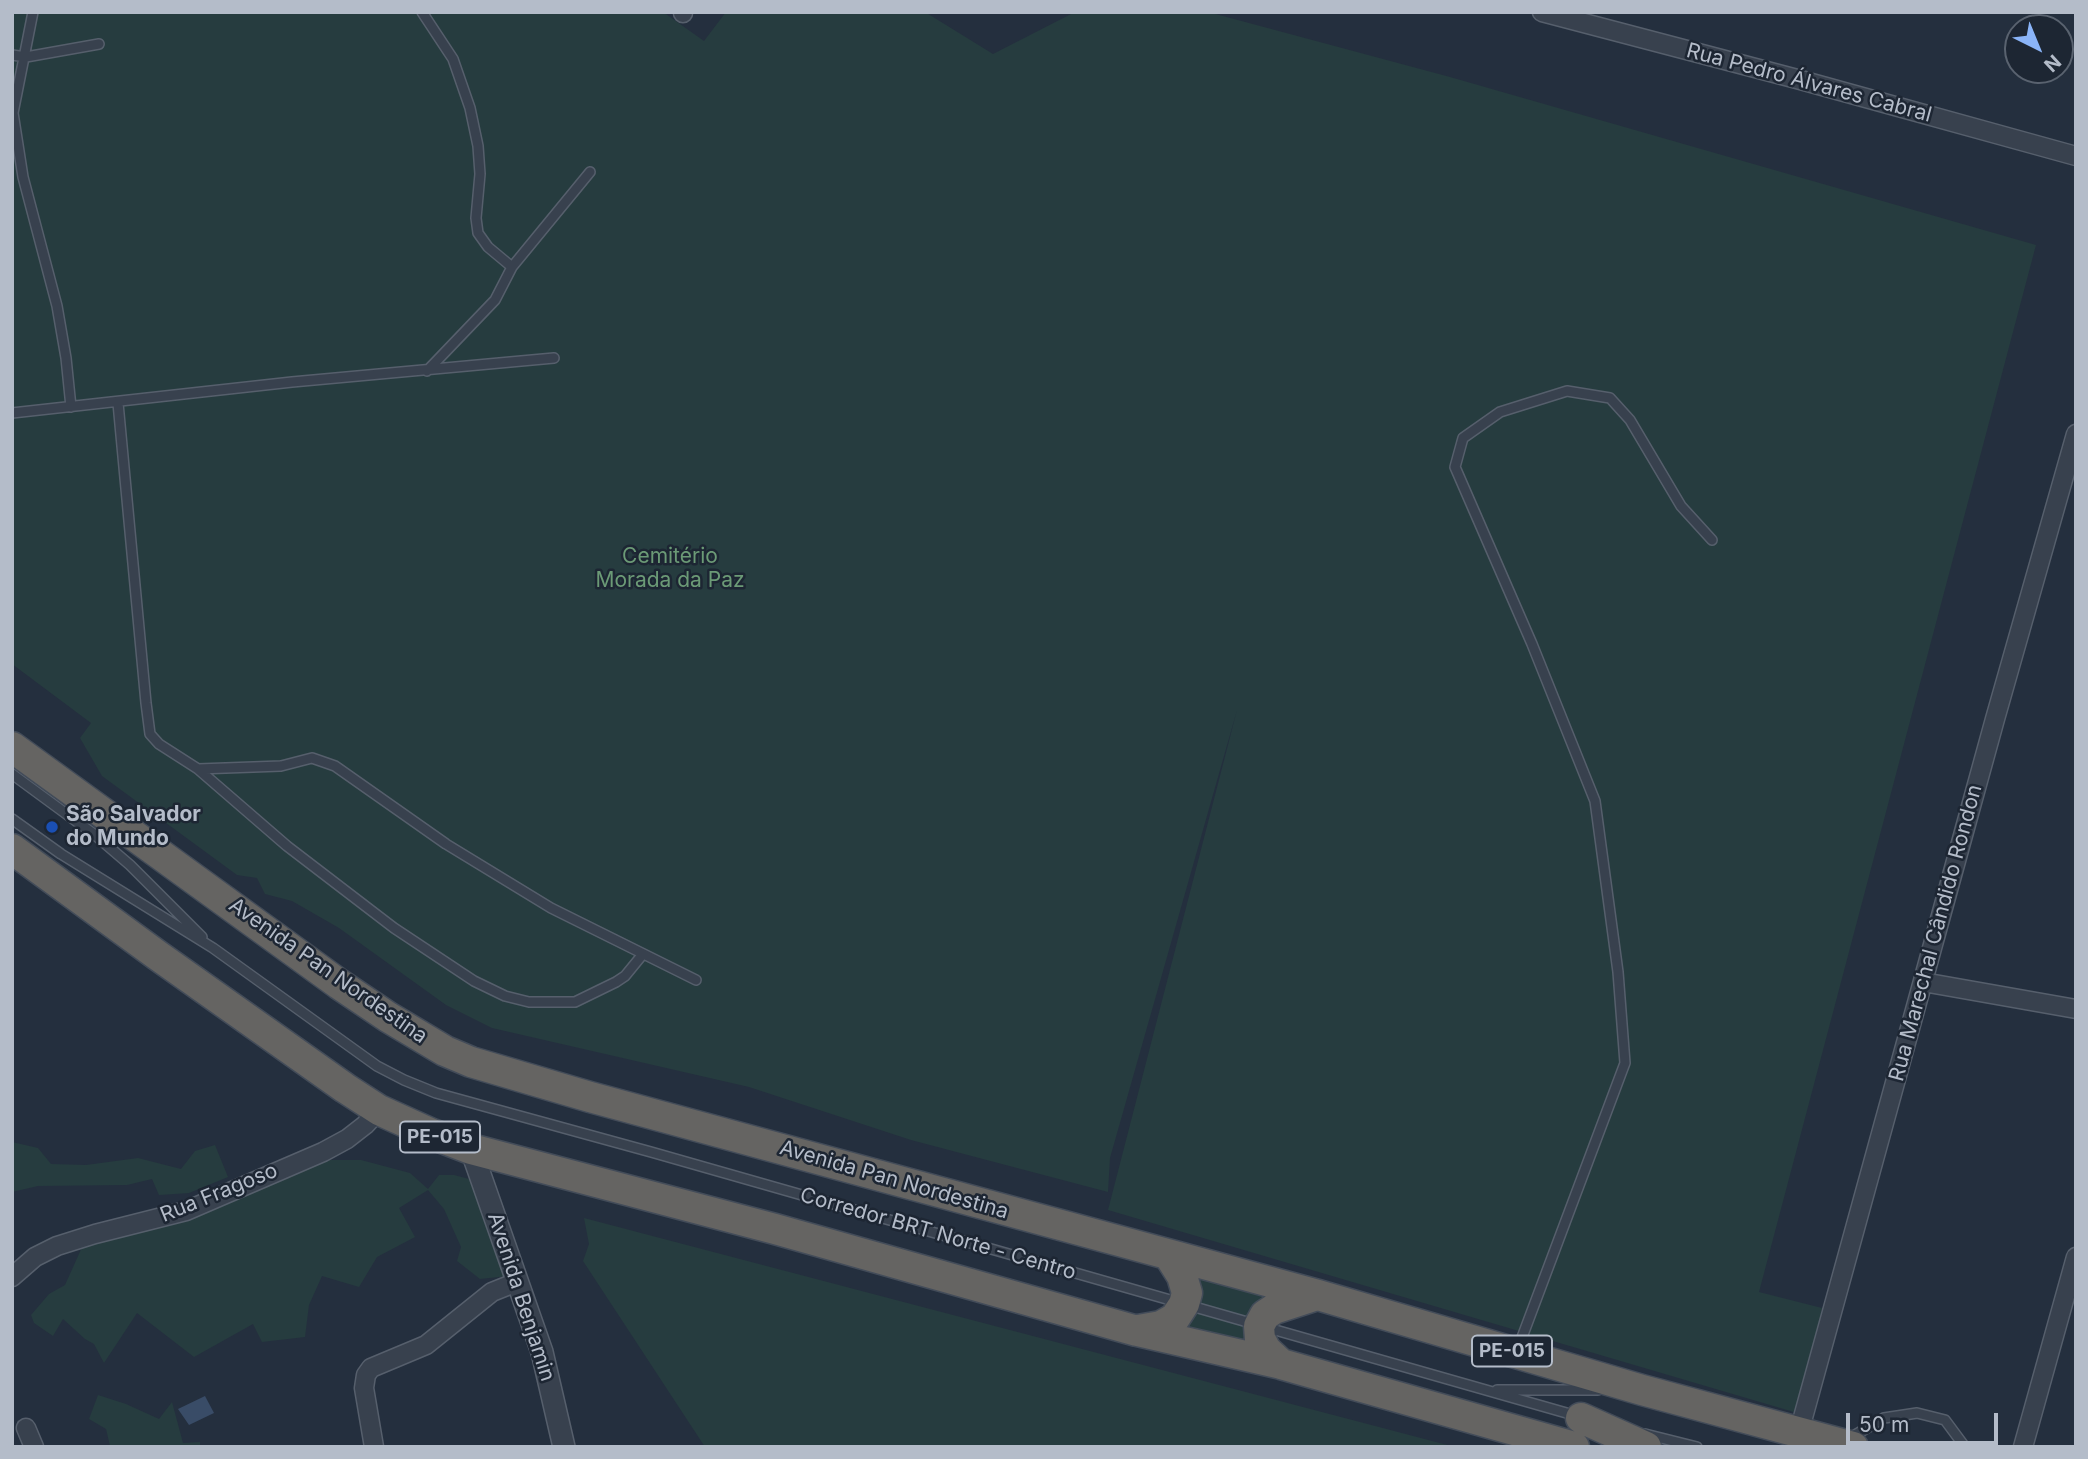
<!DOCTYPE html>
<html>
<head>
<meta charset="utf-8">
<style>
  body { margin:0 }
  #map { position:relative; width:2088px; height:1459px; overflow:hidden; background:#242f3e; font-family:Inter,sans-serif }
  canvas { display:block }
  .frame { position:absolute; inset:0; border:14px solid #b4bcc9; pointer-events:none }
  .north { position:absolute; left:2004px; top:14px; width:70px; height:70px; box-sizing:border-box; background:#1d2633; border:2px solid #59626f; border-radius:50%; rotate:137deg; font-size:19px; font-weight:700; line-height:28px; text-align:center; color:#b4bcc9 }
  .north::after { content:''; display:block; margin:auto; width:24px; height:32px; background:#8ab4f8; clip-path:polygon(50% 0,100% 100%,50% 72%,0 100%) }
  .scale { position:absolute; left:1846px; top:1413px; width:152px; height:32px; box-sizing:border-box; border:4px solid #b4bcc9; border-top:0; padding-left:9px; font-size:21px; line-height:24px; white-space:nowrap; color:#b4bcc9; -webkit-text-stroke:5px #1d2633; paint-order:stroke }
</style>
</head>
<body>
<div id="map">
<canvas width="2088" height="1459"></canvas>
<div class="frame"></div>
<div class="north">N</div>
<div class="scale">50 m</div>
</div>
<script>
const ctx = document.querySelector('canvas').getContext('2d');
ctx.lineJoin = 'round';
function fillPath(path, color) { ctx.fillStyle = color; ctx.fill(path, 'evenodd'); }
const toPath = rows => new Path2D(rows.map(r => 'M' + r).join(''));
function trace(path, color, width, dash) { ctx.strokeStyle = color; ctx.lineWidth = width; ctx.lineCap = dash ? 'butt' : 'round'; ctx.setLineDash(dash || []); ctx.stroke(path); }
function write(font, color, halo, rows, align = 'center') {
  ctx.font = font + ' Inter,sans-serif'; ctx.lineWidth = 5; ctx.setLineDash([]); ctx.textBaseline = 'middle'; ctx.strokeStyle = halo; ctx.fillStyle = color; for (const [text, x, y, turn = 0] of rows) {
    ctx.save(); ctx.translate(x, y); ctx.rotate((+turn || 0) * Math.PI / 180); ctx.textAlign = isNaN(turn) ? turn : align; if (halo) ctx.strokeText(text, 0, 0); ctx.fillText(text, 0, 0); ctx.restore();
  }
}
const green = toPath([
  [12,12,663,12,704,41,726,12,925,12,993,54,1075,12,1208,12,1450,77,2036,245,1759,1292,1822,1308,1804,1415,1108,1210,1237,710,1110,1158,1108,1192,911,1140,749,1087,492,1028,446,1005,339,928,292,901,265,894,257,878,237,875,102,776,80,738,91,723,12,664],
  [12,1142,38,1148,51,1164,86,1165,138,1158,181,1169,195,1151,215,1145,228,1177,189,1193,159,1195,152,1179,127,1185,38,1186,12,1192],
  [325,1160,361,1160,410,1173,428,1189,439,1175,454,1175,473,1180,508,1276,480,1279,457,1261,461,1247,444,1209,428,1190,399,1208,415,1237,377,1257,359,1287,322,1276,309,1305,305,1337,262,1342,253,1324,194,1357,137,1313,104,1363,94,1344,85,1339,63,1319,53,1336,34,1323,31,1315,49,1294,65,1285,83,1245],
  [584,1218,1455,1447,705,1447,583,1261,589,1244],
  [1170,1257,1318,1295,1265,1315,1281,1364,1161,1326,1175,1318],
  [98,1395,126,1404,159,1419,172,1402,183,1443,200,1442,200,1447,110,1446,106,1429,89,1419]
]);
const water = toPath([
  [205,1396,214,1413,189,1425,178,1409]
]);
const service = toPath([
  [33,12,13,113,23,177,57,306,66,358,71,407],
  [422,12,453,59,470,108,478,146,480,174,476,218,478,233,488,247,512,267,495,300,427,371],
  [12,55,26,57,99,44],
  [512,267,590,172],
  [118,403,146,703,150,734,159,744,198,769,287,846,394,928,474,981,505,996,529,1002,575,1002,616,982,625,976,643,954],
  [12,413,292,382,554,358],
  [198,769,281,766,312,758,335,766,446,844,551,908,696,980],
  [12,774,95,835,130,865,202,937],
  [12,819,61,854,213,948,377,1066,404,1080,436,1093,651,1152,1577,1416],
  [1518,1348,1625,1063,1618,972,1595,801,1532,644,1455,467,1463,438,1500,412,1567,391,1610,398,1630,420,1681,506,1712,540],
  [1497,1390,1598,1390],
  [1645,1434,1697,1447],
  [1850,1438,1884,1418,1917,1413,1945,1420,1965,1447]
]);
const minor = toPath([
  [1542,12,1797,79,2076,156],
  [683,13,683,12],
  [1923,982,2076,1009],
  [12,1277,35,1257,57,1246,95,1234,186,1211,323,1152,347,1139,365,1125,379,1110],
  [26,1428,34,1447],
  [1799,1432,1995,719,2076,434],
  [374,1447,364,1388,366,1375,371,1368,426,1345,492,1292,517,1282],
  [2023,1447,2076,1257]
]);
const tertiary = toPath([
  [471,1149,542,1352,564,1447]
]);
const trunk = toPath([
  [12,747,339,984,388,1017,445,1051,471,1062,590,1097,1318,1295,1642,1390,1853,1447],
  [12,849,157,955,345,1088,379,1110,432,1134,471,1149,775,1229,1137,1331,1281,1364,1574,1447],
  [1138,1330,1161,1326,1175,1318,1184,1304,1187,1293,1182,1276,1170,1257],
  [1281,1364,1266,1350,1260,1339,1259,1326,1265,1315,1274,1309,1317,1295],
  [1581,1418,1646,1447]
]);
const markers = [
  [52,827,7,"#1a4fb4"]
];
const shields = [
  [440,1137,80],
  [1512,1351,80]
];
const shieldNames = [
  ["PE-015",440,1137],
  ["PE-015",1512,1351]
];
const streetNames = [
  ["Rua Pedro Álvares Cabral",1809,83,15],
  ["Rua Marechal Cândido Rondon",1936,933,-75],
  ["Avenida Pan Nordestina",328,971,35],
  ["Avenida Pan Nordestina",894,1180,16],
  ["Rua Fragoso",219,1193,-22],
  ["Corredor BRT Norte - Centro",938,1234,16],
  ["Avenida Benjamin",521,1297,72]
];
const parkNames = [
  ["Cemitério",670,557],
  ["Morada da Paz",670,581]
];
const poiNames = [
  ["São Salvador",66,815],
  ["do Mundo",66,839]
];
fillPath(green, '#263c3f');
fillPath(water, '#394c67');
trace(service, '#565f6c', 12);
trace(minor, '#565f6c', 21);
trace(tertiary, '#565f6c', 24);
trace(trunk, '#434c59', 33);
trace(service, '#38414e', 9);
trace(minor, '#38414e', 18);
trace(tertiary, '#38414e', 21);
trace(trunk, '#656462', 30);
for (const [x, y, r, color] of markers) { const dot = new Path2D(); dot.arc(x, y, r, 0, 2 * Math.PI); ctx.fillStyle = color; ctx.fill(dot); trace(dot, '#1d2633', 2.5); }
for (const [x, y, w] of shields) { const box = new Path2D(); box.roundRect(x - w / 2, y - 15.5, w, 31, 5); ctx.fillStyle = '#1d2633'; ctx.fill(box); trace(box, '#b4bcc9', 2); }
write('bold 19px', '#b4bcc9', null, shieldNames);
write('21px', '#b4bcc9', '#1d2633', streetNames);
write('21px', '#6b9a76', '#1d2633', parkNames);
write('bold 21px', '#b4bcc9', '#1d2633', poiNames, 'left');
</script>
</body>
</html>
